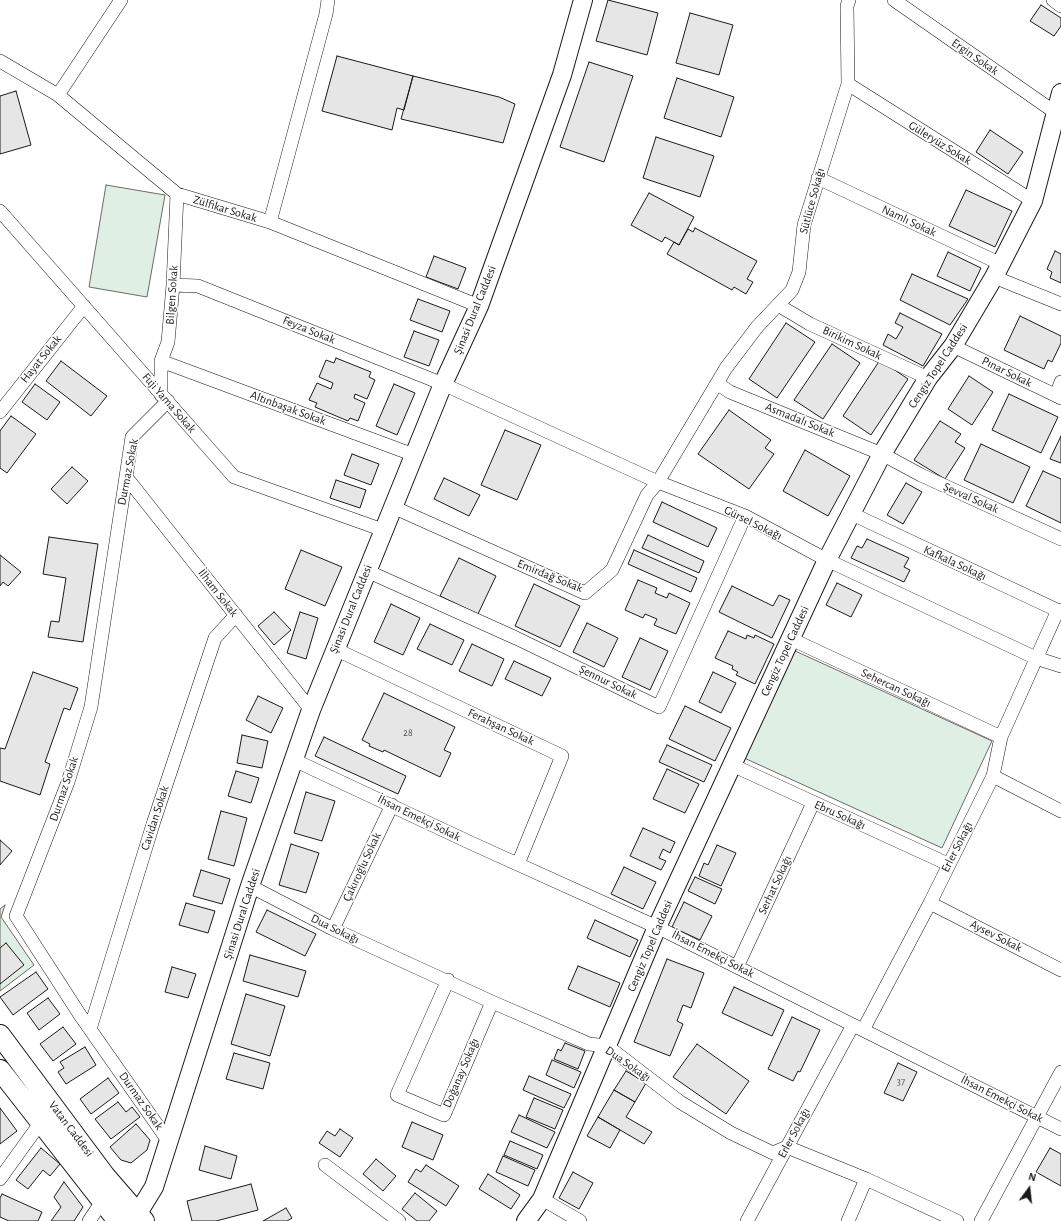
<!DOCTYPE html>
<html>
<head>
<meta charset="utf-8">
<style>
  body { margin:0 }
  #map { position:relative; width:1061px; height:1221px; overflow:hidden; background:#fff; font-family:"Alegreya Sans",sans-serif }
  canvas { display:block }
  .north { position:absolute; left:1009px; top:1169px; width:40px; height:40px; -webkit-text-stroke:3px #fff; paint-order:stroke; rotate:15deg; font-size:11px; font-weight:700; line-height:16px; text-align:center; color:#1a1a1a }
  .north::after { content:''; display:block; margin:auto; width:14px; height:18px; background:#1a1a1a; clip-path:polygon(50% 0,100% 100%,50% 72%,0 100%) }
</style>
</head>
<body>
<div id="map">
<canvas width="1061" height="1221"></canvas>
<div class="north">N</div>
</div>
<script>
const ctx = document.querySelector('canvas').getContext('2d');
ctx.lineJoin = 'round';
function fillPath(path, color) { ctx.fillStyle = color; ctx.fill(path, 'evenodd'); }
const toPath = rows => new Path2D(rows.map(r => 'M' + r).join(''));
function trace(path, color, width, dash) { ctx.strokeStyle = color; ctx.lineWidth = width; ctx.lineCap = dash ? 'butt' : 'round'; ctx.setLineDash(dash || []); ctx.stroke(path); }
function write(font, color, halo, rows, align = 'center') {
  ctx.font = font + ' "Alegreya Sans",sans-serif'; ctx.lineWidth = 3; ctx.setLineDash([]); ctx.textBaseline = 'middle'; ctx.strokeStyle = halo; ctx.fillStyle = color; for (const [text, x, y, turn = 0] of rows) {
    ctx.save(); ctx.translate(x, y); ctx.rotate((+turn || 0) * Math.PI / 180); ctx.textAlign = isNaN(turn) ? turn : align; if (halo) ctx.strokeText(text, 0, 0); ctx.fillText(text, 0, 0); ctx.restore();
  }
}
const green = toPath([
  [106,185,165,195,147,297,89,287,106,185],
  [793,650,992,741,942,848,742,757,793,650],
  [5,905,1,917,34,965,0,991,0,909,5,905]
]);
const building = toPath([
  [608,0,658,13,647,55,596,41,608,0],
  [1041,5,1061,18,1061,26,1054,36,1030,21,1041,5],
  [690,13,733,25,719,75,676,63,690,13],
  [337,56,413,76,404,110,397,108,392,130,322,111,337,56],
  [589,62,633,76,604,162,560,147,589,62],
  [413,76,499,97,515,104,503,143,401,119,413,76],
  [677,78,734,97,721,137,664,118,677,78],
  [16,91,31,145,0,154,0,96,16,91],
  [990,130,1023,152,1008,174,976,152,990,130],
  [656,137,714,156,700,197,643,178,656,137],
  [966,190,1012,211,995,247,949,226,966,190],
  [649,193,694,217,679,245,665,237,662,242,631,225,649,193],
  [695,228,757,261,747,279,753,282,746,294,734,287,732,290,667,254,674,242,679,245,688,229,693,232,695,228],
  [1055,251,1061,254,1061,283,1050,278,1052,272,1047,269,1055,251],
  [948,252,981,268,970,291,937,276,948,252],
  [434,256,466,268,458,289,426,277,434,256],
  [912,274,968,299,950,325,900,300,912,274],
  [418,299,450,311,442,332,410,320,418,299],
  [900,313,942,334,923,366,883,345,888,334,896,339,903,327,895,323,900,313],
  [1020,316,1061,336,1061,343,1052,362,1048,360,1044,369,1004,350,1020,316],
  [786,323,815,342,777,398,749,379,786,323],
  [414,331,439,340,429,366,404,357,414,331],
  [832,344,860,363,823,419,794,400,832,344],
  [336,358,371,372,369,377,375,380,367,399,355,394,354,398,365,403,358,421,350,418,348,421,315,407,317,403,309,400,317,383,331,389,333,383,319,377,326,360,334,363,336,358],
  [880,360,908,379,871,435,843,416,880,360],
  [61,361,107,396,91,416,46,381,61,361],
  [969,376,993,392,972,425,948,409,969,376],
  [35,384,60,402,47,420,22,402,35,384],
  [394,384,415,393,397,435,376,426,394,384],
  [1009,394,1058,417,1041,453,992,430,1009,394],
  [729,410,771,440,765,448,774,454,749,489,698,454,729,410],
  [11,416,36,434,7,473,0,468,0,431,11,416],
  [940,421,961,434,955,442,965,448,945,479,914,460,940,421],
  [505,430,541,445,517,500,481,485,505,430],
  [1061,436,1061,463,1050,459,1061,436],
  [981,444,1030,467,1013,503,964,480,981,444],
  [805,450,850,476,828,516,783,491,805,450],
  [352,454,379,464,371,485,344,475,352,454],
  [72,467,88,481,67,504,51,489,72,467],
  [1043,471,1061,479,1061,523,1026,506,1043,471],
  [444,478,480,495,469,516,434,499,444,478],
  [336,480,366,490,360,508,330,498,336,480],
  [906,483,922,492,903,524,887,515,906,483],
  [662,502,717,528,708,547,653,522,662,502],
  [648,535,704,561,699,573,642,548,648,535],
  [49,537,98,544,83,642,48,637,51,621,59,622,66,578,43,574,49,537],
  [867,539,909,558,904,567,910,570,904,582,851,558,857,546,862,548,867,539],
  [301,550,342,567,325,606,285,589,301,550],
  [634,550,697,578,691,592,628,564,634,550],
  [0,555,21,572,8,586,3,582,0,586,0,555],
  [459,558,496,576,478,614,440,596,459,558],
  [638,580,657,588,655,593,667,598,669,593,690,603,676,634,654,625,657,619,645,614,643,618,625,610,638,580],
  [837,583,862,595,851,617,826,605,837,583],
  [534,584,580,606,560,647,515,626,534,584],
  [732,586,773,606,779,595,790,600,772,638,719,612,732,586],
  [391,604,420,618,403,655,374,642,391,604],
  [274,612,291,630,274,645,258,626,274,612],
  [300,612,318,618,306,659,287,653,300,612],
  [587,623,618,638,604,667,573,652,587,623],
  [430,624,464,640,452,665,417,649,430,624],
  [728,631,746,639,747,635,754,638,755,635,774,644,755,684,736,675,738,672,732,669,733,666,715,658,728,631],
  [640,638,668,651,650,690,622,677,640,638],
  [472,644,504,659,492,686,459,671,472,644],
  [514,661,551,678,542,696,505,679,514,661],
  [33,672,78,688,70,710,64,708,45,762,50,764,40,795,0,781,0,748,5,749,33,672],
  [713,672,736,683,721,713,699,702,713,672],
  [384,693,455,727,444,750,451,753,440,777,384,750,383,752,369,746,370,744,362,740,384,693],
  [258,696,283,708,271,733,246,720,258,696],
  [685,706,731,728,715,761,669,739,685,706],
  [242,735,268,741,262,768,237,763,242,735],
  [324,737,406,776,398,794,315,756,324,737],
  [667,745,712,765,704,782,659,762,667,745],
  [667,769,699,784,685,813,653,799,667,769],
  [236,771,259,778,251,803,228,796,236,771],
  [306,792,335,801,322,841,294,833,306,792],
  [221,811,247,818,234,866,208,859,221,811],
  [643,828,675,842,670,853,663,849,659,858,666,861,661,870,630,856,643,828],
  [0,840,12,851,0,865,0,840],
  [291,844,319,853,306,893,279,885,291,844],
  [717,845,736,853,721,886,699,876,704,863,708,865,717,845],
  [624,867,656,882,643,909,611,894,624,867],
  [201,870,230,879,222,904,193,896,201,870],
  [695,877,722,889,715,904,688,891,695,877],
  [684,902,712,916,700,940,672,927,684,902],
  [186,903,215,911,208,933,179,925,186,903],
  [267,910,316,934,305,956,256,932,267,910],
  [595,920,638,940,630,957,587,938,595,920],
  [6,943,24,965,0,984,0,948,6,943],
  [250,955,306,971,298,997,243,981,250,955],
  [667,959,704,973,691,1008,683,1005,677,1021,683,1024,670,1056,634,1042,667,959],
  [578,966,620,983,610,1007,568,989,578,966],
  [172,967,196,974,188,998,165,992,172,967],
  [36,972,48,989,13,1015,0,997,36,972],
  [734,987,784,1010,772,1036,722,1013,734,987],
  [246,994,285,1006,270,1056,231,1044,246,994],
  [48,998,60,1014,39,1030,27,1013,48,998],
  [792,1017,820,1030,800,1072,798,1071,793,1081,768,1069,792,1017],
  [63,1027,76,1044,53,1061,40,1044,63,1027],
  [565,1043,585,1051,578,1069,554,1059,558,1049,561,1051,565,1043],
  [697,1044,749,1081,726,1114,673,1077,697,1044],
  [85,1047,96,1065,66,1084,58,1072,64,1068,60,1062,85,1047],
  [234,1053,270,1063,263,1089,226,1079,234,1053],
  [552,1060,581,1072,574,1088,546,1075,552,1060],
  [898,1063,917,1072,903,1101,884,1093,898,1063],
  [626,1071,646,1083,635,1102,614,1090,626,1071],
  [529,1076,571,1094,564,1108,523,1090,529,1076],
  [108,1078,119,1093,91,1114,80,1099,108,1078],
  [614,1090,635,1102,626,1117,652,1132,644,1144,598,1117,614,1090],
  [534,1098,563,1110,555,1129,526,1117,534,1098],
  [118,1102,126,1112,132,1107,140,1117,111,1139,95,1119,118,1102],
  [0,1108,17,1131,0,1144,0,1108],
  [519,1115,555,1132,547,1148,511,1132,519,1115],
  [598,1117,620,1130,610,1148,587,1136,598,1117],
  [412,1122,443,1135,433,1160,402,1147,412,1122],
  [136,1124,150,1140,147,1150,131,1163,121,1160,110,1147,136,1124],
  [340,1129,353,1138,340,1157,319,1143,327,1131,335,1136,340,1129],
  [510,1141,543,1155,537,1169,504,1155,510,1141],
  [205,1146,237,1156,231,1179,199,1170,205,1146],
  [41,1148,60,1164,50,1176,43,1170,28,1189,16,1180,41,1148],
  [1050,1148,1061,1154,1061,1186,1036,1172,1050,1148],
  [503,1156,535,1170,528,1186,496,1172,503,1156],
  [376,1159,396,1176,383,1191,363,1174,376,1159],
  [426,1165,459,1186,446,1206,408,1182,416,1169,421,1172,426,1165],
  [573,1172,593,1183,579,1209,559,1198,573,1172],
  [488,1174,520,1195,511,1209,479,1189,488,1174],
  [64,1182,83,1207,74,1221,51,1221,61,1207,54,1197,64,1182],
  [251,1184,258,1210,216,1221,192,1221,187,1201,251,1184],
  [415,1193,437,1211,429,1221,417,1221,402,1209,415,1193],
  [2,1194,42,1212,38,1221,9,1221,0,1217,0,1198,2,1194],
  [286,1208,292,1218,287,1221,263,1221,286,1208]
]);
const street = toPath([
  [894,0,1056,113],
  [1053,0,1061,6],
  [0,61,58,95,177,194,270,222,479,306],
  [848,84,1033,201],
  [58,95,121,0],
  [818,178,1001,264],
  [0,211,234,477,383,530],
  [270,222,326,14,328,0],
  [994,277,1061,304],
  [173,285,198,286,443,384,658,482,745,516,827,560,1036,658,1061,666],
  [778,305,810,324,928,378],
  [953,346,1061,398],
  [161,361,414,455],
  [718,384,730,392,882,454,921,475,1061,539],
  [161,395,161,361,168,342,173,285,177,194],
  [1056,395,1061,382],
  [168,401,132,437,91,707,68,782,16,916,80,1015,169,1142],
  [0,412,84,306],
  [126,477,311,710],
  [393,507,585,593,612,570,647,495,658,482,726,368,757,327,792,290,799,272,804,225,848,84,847,6,849,0],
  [850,513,1061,612],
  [367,571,516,638,659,707,745,516],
  [791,639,1001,737],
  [335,649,562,756,518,864],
  [294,760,471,843,657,927,1061,1129],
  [732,765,948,864],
  [993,776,1061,811],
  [250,886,333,929,492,1002,589,1044,607,1046,680,1102,731,1133,773,1153,787,1147,866,1179,957,1221],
  [930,903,1061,970],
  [333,929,392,805],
  [737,967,813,803],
  [448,980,397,1095,444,1115,492,1002],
  [90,1029,154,821,215,638,236,615],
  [863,1030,930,903,993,776,1001,737,1058,610],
  [325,1165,399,1221],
  [0,1179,41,1122],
  [542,1199,580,1221],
  [89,1221,103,1200],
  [747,1221,853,1025],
  [848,1221,866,1179],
  [981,1221,1061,1072]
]);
const secondary = toPath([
  [130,1221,138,1213,154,1187,250,886,311,710,443,384,479,306,562,75,583,0],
  [526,1221,542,1199,657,927,827,560,882,454,928,378,953,346,994,277,1033,201,1061,93]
]);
const primary = toPath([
  [0,1035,105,1176,144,1221],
  [0,1070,118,1221]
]);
const numberNames = [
  ["28",408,733],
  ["37",901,1082]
];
const streetNames = [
  ["Ergin Sokak",975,57,35],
  ["Güleryüz Sokak",940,143,32],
  ["Sütlüce Sokağı",812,201,-75],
  ["Zülfikar Sokak",225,209,17],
  ["Namlı Sokak",909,221,25],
  ["Bilgen Sokak",172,295,-86],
  ["Şinasi Dural Caddesi",475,310,-68],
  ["Feyza Sokak",309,330,22],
  ["Birikim Sokak",852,343,25],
  ["Hayat Sokak",41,359,-51],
  ["Cengiz Topel Caddesi",938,366,-57],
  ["Pınar Sokak",1007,372,26],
  ["Fuji Yama Sokak",169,403,49],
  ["Altınbaşak Sokak",288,408,20],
  ["Asmadalı Sokak",800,420,22],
  ["Durmaz Sokak",128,472,-79],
  ["Şevval Sokak",971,498,24],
  ["Gürsel Sokağı",753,523,26],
  ["Kafkala Sokağı",955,563,25],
  ["Emirdağ Sokak",550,576,22],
  ["İlham Sokak",218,593,52],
  ["Şinasi Dural Caddesi",351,609,-68],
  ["Cengiz Topel Caddesi",785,651,-65],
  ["Şennur Sokak",608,682,26],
  ["Sehercan Sokağı",896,688,25],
  ["Ferahşan Sokak",501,727,25],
  ["Durmaz Sokak",64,789,-71],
  ["Ebru Sokağı",840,815,24],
  ["Cavidan Sokak",155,818,-72],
  ["İhsan Emekçi Sokak",419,818,26],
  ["Erler Sokağı",957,847,-63],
  ["Çakıroğlu Sokak",362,867,-65],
  ["Serhat Sokağı",775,885,-65],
  ["Şinasi Dural Caddesi",242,914,-72],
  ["Dua Sokağı",335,929,26],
  ["Aysev Sokak",996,936,27],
  ["Cengiz Topel Caddesi",650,946,-67],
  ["İhsan Emekçi Sokak",713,954,27],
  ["Dua Sokağı",628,1064,35],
  ["Doğanay Sokağı",461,1073,-67],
  ["İhsan Emekçi Sokak",1002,1099,27],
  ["Durmaz Sokak",141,1101,55],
  ["Vatan Caddesi",71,1129,53],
  ["Erler Sokağı",794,1133,-62]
];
fillPath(green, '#e0efe3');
trace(green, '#6a6a6a', 1);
fillPath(building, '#e6e6e6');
trace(building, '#1a1a1a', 1);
trace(street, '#1a1a1a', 14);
trace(secondary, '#1a1a1a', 20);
trace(primary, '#1a1a1a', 22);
trace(street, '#fff', 13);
trace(secondary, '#fff', 18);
trace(primary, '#fff', 20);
write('10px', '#4d4d4d', null, numberNames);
write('12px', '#1a1a1a', '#fff', streetNames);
</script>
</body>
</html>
